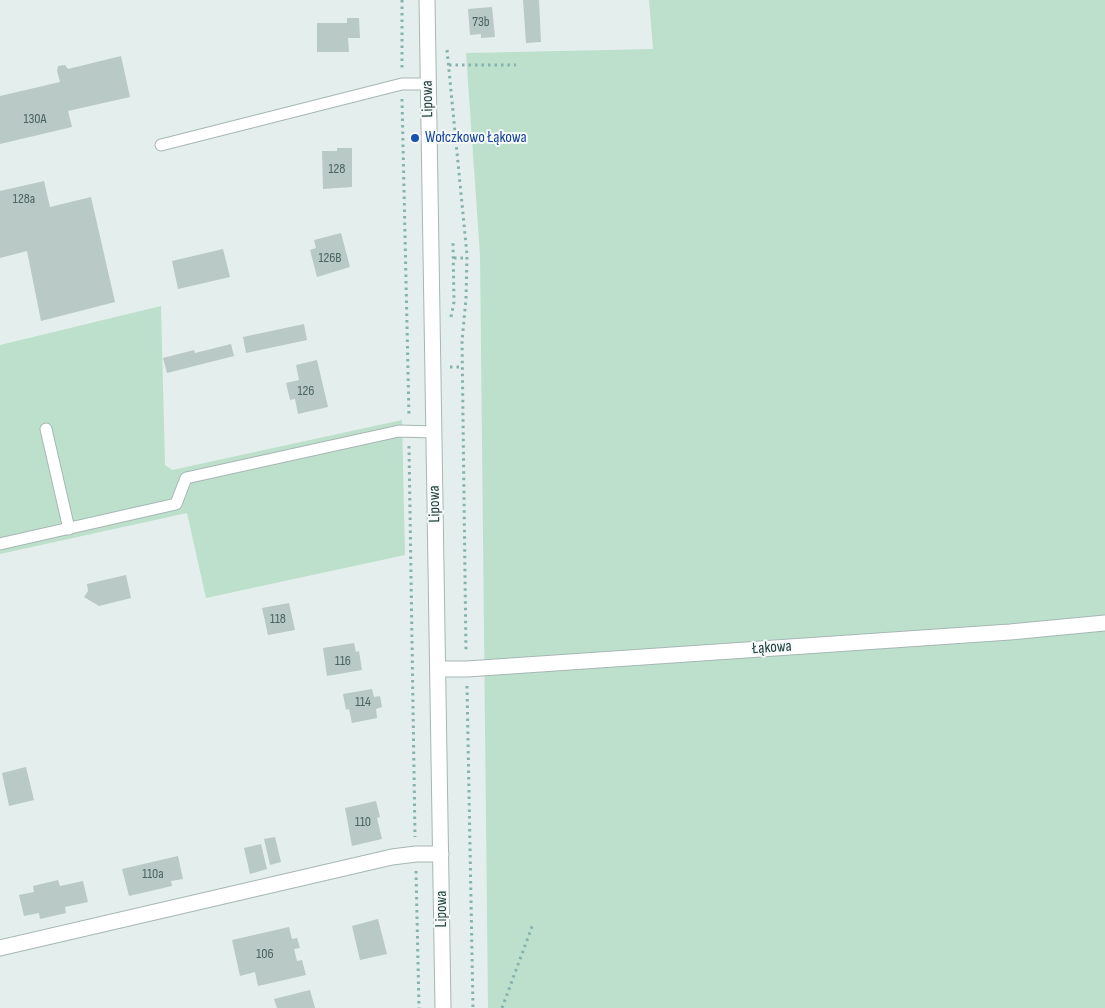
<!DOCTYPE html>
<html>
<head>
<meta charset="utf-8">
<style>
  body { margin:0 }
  canvas { display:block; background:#e4eeec }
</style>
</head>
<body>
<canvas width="1105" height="1008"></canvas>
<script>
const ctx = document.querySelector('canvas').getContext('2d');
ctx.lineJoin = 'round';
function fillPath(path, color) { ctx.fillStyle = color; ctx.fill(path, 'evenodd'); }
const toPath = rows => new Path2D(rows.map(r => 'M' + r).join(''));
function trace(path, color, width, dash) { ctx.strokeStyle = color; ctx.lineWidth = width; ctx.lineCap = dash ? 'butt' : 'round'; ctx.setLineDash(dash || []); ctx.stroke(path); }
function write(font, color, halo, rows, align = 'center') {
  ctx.font = font + ' "Sofia Sans Condensed",sans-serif'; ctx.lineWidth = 4; ctx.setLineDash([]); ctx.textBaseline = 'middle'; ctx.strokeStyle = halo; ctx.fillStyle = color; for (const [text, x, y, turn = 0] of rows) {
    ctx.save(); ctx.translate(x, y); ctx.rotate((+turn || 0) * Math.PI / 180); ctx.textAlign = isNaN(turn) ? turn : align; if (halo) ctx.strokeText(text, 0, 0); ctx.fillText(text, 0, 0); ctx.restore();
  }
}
const green = toPath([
  [649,0,1105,0,1105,1008,488,1008,480,255,466,53,653,49],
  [161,306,165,465,172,470,402,420,405,555,206,598,187,513,0,554,0,345]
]);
const building = toPath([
  [523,0,539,0,541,42,526,43],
  [492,7,495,37,481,38,481,34,470,35,468,9],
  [347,18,359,18,360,38,348,38,349,52,317,52,317,23,347,23],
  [121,56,130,97,68,111,72,127,0,144,0,96,60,82,57,71,58,66,65,65,68,69],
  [337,148,352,148,352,187,323,189,322,151,337,151],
  [44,181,50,207,91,197,115,302,41,321,27,251,0,258,0,191],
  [341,233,350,267,317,277,310,250,316,248,314,240],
  [223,249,230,277,178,289,172,261],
  [304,324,307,340,246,353,243,337],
  [231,344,234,356,167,373,163,358,194,350,195,353],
  [317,360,328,407,298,414,295,399,290,400,286,383,299,380,296,365],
  [126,575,131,598,99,606,84,597,88,591,87,584],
  [289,603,295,630,268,635,262,608],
  [354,643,356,652,359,651,362,670,327,676,323,648],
  [372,689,374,697,380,696,382,707,376,709,377,718,352,723,349,709,346,710,343,694],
  [26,767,34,800,9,806,2,773],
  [376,801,380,817,377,818,382,839,352,846,345,808],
  [275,837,281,862,270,865,264,839],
  [261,844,267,869,250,874,244,848],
  [178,856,183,879,171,881,172,886,129,896,122,869],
  [58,880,60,886,83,881,88,902,65,907,66,913,40,919,39,913,24,916,19,895,34,892,33,886],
  [378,919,387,954,360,960,352,926],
  [289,927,292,939,297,938,300,948,294,949,297,961,302,960,306,975,258,986,255,972,240,976,232,940],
  [310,990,315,1008,277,1008,274,999]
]);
const path = toPath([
  [402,0,402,70],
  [447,50,467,255,466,299,462,341,466,652],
  [449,65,516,65],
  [402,99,409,417],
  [454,258,467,258],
  [451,317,454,302,453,243],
  [450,367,462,367],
  [409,446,415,837],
  [467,686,473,1008],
  [416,871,419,1008],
  [502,1008,533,924]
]);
const service = toPath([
  [161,145,402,84,428,84],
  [46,429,69,529],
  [0,544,176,504,186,478,399,431,434,432]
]);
const minor = toPath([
  [438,669,467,669,1010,632,1105,623],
  [0,948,392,857,416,854,441,854]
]);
const tertiary = toPath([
  [427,0,443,1008]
]);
const markers = [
  [415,138,5,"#1a4fb4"]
];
const numberNames = [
  ["73b",481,22],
  ["130A",35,119],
  ["128",337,169],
  ["128a",24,199],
  ["126B",330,258],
  ["126",306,391],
  ["118",278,619],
  ["116",343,661],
  ["114",363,702],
  ["110",363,822],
  ["110a",153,874],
  ["106",265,954]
];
const streetNames = [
  ["Lipowa",428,99,-91],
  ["Lipowa",435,504,-91],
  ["Łąkowa",772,648,-4],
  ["Lipowa",442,909,-90]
];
const transitNames = [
  ["Wołczkowo Łąkowa",425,138]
];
fillPath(green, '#bde0cd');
fillPath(building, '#b9c9c5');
trace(service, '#a6b7b4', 13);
trace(minor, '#a6b7b4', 17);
trace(tertiary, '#a6b7b4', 17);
trace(path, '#84b3ad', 3, [2.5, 4]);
trace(service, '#fff', 11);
trace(minor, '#fff', 15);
trace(tertiary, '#fff', 15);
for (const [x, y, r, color] of markers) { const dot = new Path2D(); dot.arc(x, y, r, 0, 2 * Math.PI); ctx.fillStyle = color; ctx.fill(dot); trace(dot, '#f5faf9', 2); }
write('14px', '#486360', null, numberNames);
write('16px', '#23413e', '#f5faf9', streetNames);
write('16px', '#164399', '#f5faf9', transitNames, 'left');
</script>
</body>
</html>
